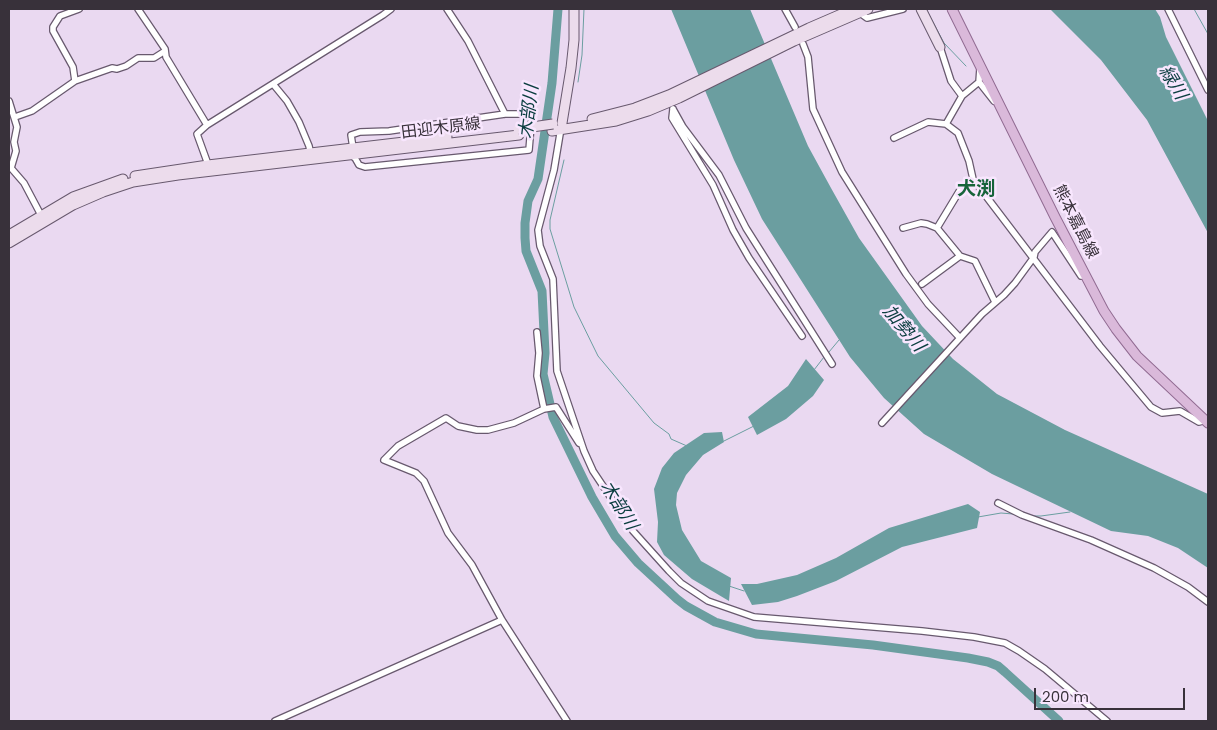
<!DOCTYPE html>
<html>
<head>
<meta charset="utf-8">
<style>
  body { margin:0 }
  #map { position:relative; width:1217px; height:730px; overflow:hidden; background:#ead9f1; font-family:Poppins,sans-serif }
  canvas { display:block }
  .frame { position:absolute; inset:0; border:10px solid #38313a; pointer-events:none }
  .scale { position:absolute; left:1034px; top:688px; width:151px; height:22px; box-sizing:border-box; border:2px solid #38313a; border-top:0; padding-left:6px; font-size:15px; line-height:18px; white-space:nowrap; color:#38313a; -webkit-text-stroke:4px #f8e6fe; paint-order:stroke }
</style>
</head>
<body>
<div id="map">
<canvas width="1217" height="730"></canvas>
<div class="frame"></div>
<div class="scale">200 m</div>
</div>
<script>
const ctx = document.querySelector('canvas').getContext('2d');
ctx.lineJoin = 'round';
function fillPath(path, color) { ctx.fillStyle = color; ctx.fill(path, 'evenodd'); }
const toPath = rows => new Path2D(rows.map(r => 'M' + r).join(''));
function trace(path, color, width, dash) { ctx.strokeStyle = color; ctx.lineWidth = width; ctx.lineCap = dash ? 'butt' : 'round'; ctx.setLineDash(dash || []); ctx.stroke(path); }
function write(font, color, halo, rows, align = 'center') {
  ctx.font = font + ' Poppins,"Noto Sans JP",sans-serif'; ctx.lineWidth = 5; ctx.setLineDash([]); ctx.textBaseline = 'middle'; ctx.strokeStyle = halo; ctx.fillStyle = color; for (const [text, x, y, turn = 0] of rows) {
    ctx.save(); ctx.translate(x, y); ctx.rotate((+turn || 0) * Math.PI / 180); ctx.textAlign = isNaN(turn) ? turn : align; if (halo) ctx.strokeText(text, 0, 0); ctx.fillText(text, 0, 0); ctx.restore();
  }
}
const water = toPath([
  [671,9,750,9,808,146,831,188,859,238,922,326,953,359,997,394,1065,430,1208,494,1208,568,1178,548,1148,536,1111,531,992,474,924,434,884,398,850,357,762,219,734,160],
  [1050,9,1155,9,1160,17,1166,37,1208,121,1208,233,1147,120,1101,60],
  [806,359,824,380,813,396,786,419,757,435,748,417,788,386],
  [722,432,724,442,703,455,686,475,677,493,676,505,682,530,701,561,731,578,729,601,692,579,664,555,657,542,658,522,654,489,662,468,674,453,704,433],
  [968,504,980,512,977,528,902,547,836,581,797,596,778,602,752,605,741,584,757,584,797,575,836,558,889,528]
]);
const stream = toPath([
  [926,9,944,43,966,66],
  [1194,9,1208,34],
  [578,82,582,55,584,9],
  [564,160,550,220,550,229,574,307,598,356,654,423,669,434,671,439,687,446],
  [829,352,839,340],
  [814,370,824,357],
  [724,441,754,426],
  [1032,516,1041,516,1070,512],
  [978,517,1001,513,1013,514],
  [729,586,744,591]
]);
const river = toPath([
  [558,9,552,83,538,179,528,201,525,223,525,238,526,251,542,291,545,353,543,374,553,417,592,497,615,536,638,563,677,599,686,606,715,622,756,634,873,645,968,658,988,662,998,666,1005,672,1059,721]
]);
const street = toPath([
  [138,9,165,49,166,57,207,125],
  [447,9,468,41,505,114],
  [785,9,795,27],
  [1168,9,1208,90],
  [860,13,867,18,903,9],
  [803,44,808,57,813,109,842,172,906,274,928,304,960,338],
  [940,47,951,81,962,96],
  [980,68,979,82,994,101],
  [75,81,112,68,117,69,126,66,138,58,154,58,165,51],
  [273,84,287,101,299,122,309,146,311,155],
  [9,101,17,127,14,142,16,151,11,168,24,183,42,217],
  [673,109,683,127,719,175,746,228,832,364],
  [673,109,672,118,713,185,733,230,749,258,802,336],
  [15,117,32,111,75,81,73,67,53,31,53,27,60,16,79,9],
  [946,124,962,96,979,82],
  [561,128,554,170,538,230,540,246,553,279,557,371,584,451,593,471,633,531,669,571,681,583,708,601,754,617,922,631,974,637,1005,643,1019,651,1045,669,1107,721],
  [894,138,928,122,946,124,958,133,969,161,973,179,1100,346,1151,407,1162,413,1180,411,1199,422,1206,420],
  [351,155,355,158,359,165,365,167,529,150,532,114,505,114,389,131,360,132,351,135,353,148],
  [209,167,197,134,207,125,383,15,391,9],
  [973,179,960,190,937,228,960,256,975,261,995,302],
  [903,228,921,223,927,224,937,228],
  [922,284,960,256],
  [537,332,539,353,537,376,544,409],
  [882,423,982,314,1004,295,1015,283,1034,257,1035,252,1052,232,1081,276,1085,275],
  [998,503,1022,515,1091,540,1154,568,1188,587,1208,602],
  [275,721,502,620],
  [567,721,502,620,472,565,448,533,424,481,416,473,384,460,398,446,446,418,458,426,477,430,488,430,514,423,544,409,556,407,579,443]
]);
const secondary = toPath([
  [921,9,940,47],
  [592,119,635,108,669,95,809,28,853,9],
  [562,123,571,68,574,40,574,9],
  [552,131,616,121,648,111,679,98,794,41,868,9],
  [135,176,208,165,447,137],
  [9,235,73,197,123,179],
  [9,243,73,205,103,192,133,182,178,175,519,135]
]);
const primary = toPath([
  [952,9,1055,217,1104,311,1116,329,1137,356,1208,423]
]);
const secondaryBridge = toPath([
  [518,129,553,124]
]);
const streetNames = [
  ["田迎木原線",441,129,-7],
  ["熊本嘉島線",1075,222,63]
];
const waterNames = [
  ["緑川",1172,83,59],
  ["木部川",530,112,-83],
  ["加勢川",903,329,50],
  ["木部川",618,506,58]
];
const quarterNames = [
  ["犬渕",976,190]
];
fillPath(water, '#6b9ea0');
trace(stream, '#6b9ea0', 1);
trace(river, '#6b9ea0', 9);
trace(street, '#68596e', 8);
trace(secondary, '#68596e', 11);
trace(primary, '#916b92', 11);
trace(street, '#fff', 5.5);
trace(secondary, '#ecdcec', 9);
trace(primary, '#dab9da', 9);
trace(secondaryBridge, '#68596e', 11, []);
trace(secondaryBridge, '#ecdcec', 9);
write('16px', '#38313a', '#f8e6fe', streetNames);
write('italic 18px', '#0a3d3f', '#f8e6fe', waterNames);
write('bold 19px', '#17643b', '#f8e6fe', quarterNames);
</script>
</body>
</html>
